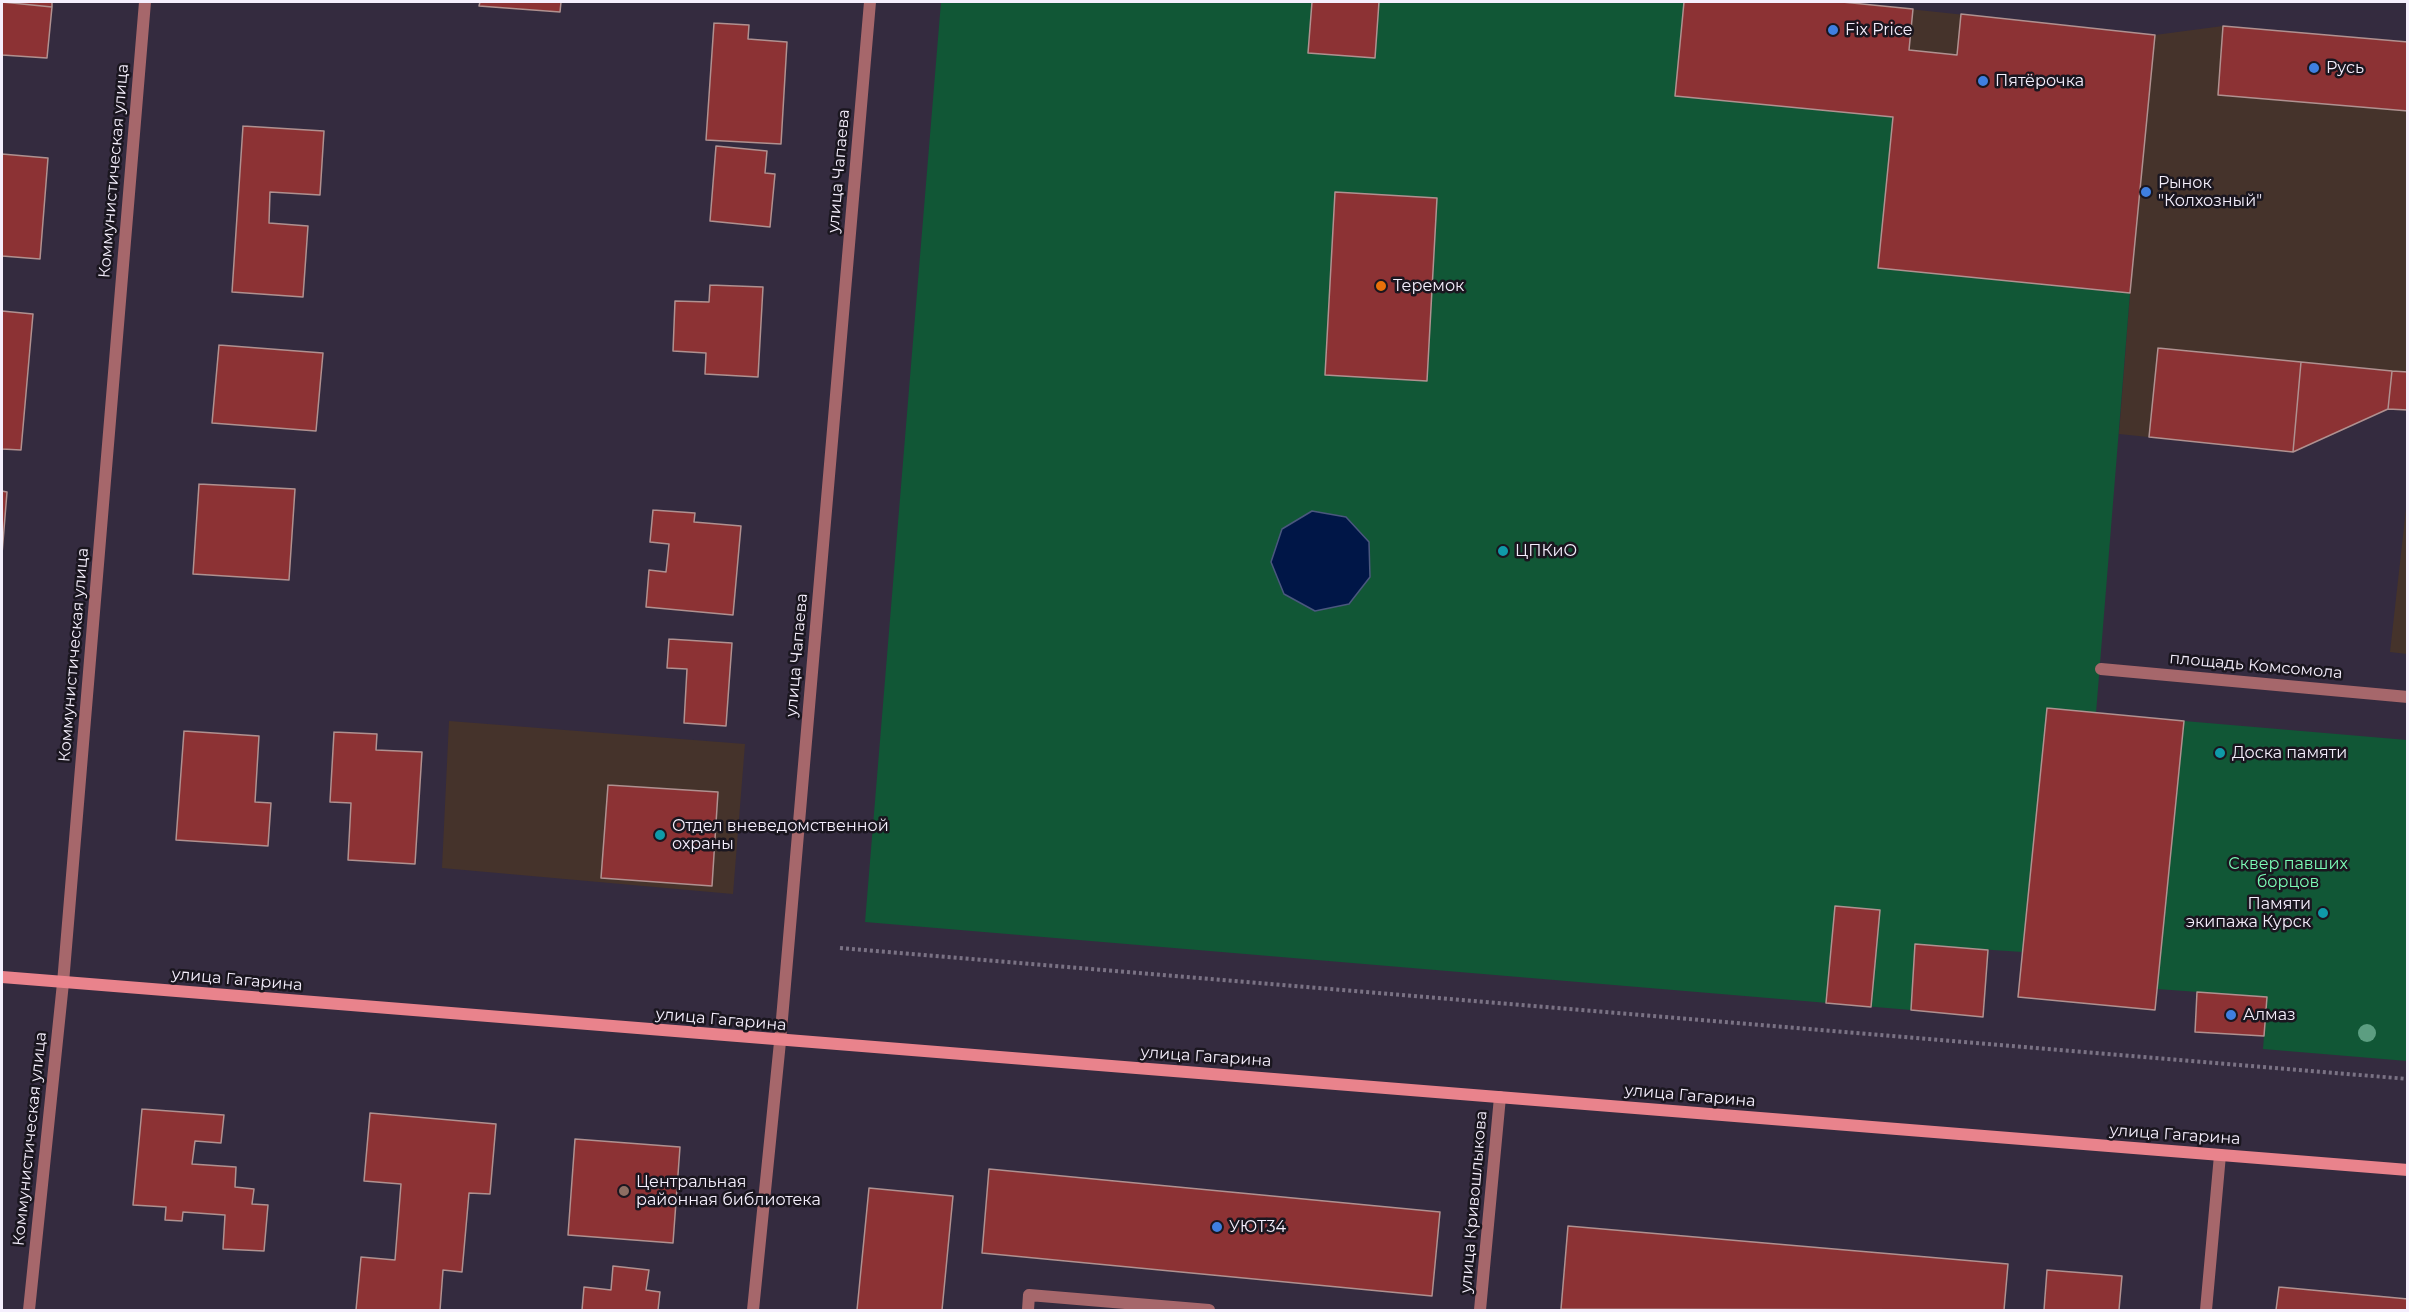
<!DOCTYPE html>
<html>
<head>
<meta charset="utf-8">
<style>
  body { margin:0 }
  #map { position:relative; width:2409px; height:1312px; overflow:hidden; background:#342b3f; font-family:Montserrat,sans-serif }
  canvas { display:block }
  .frame { position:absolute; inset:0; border:3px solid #f5effd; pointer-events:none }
</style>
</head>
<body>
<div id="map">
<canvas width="2409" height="1312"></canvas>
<div class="frame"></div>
</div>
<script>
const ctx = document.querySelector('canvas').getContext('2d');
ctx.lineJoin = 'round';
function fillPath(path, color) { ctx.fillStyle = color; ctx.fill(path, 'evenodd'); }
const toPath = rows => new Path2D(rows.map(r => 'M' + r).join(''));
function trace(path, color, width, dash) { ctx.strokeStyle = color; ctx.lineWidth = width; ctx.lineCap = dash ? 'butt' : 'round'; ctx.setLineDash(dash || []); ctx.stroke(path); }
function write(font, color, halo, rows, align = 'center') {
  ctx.font = font + ' Montserrat,sans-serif'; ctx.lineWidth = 5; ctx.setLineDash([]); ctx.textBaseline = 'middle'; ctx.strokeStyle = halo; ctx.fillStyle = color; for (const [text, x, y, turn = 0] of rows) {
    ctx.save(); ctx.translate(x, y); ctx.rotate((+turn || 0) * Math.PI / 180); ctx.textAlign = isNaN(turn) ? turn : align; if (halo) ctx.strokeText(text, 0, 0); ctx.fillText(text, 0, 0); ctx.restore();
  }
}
const commercial = toPath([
  [1684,2,1842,2,2155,35,2223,26,2407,42,2407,410,2388,409,2293,452,2119,434,2130,293,1878,268,1675,96],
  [2407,500,2407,654,2390,652],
  [449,721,745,744,733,894,442,868]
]);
const green = toPath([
  [941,2,1684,2,1675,96,1893,117,1878,268,2130,293,2096,713,2047,708,2023,952,1916,945,1911,1010,865,922],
  [2184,721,2407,740,2407,1061,2263,1049,2267,997,2157,989]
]);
const water = toPath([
  [1312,511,1346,517,1369,542,1370,577,1349,604,1315,611,1284,594,1271,562,1282,529,1312,511]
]);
const building = toPath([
  [2,2,52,2,52,7,2,2],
  [2,2,52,7,47,58,2,55,2,2],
  [480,2,561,2,560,12,479,6,480,2],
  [1312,2,1379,2,1375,58,1308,53,1312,2],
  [1684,2,1842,2,1913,9,1909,50,1957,55,1961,14,2155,35,2130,293,1878,268,1893,117,1675,96,1684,2],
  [714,23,749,25,748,39,787,42,781,144,706,140,714,23],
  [2223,26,2408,42,2408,111,2218,95,2223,26],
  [243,126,324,131,320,195,270,192,269,223,308,226,303,297,232,292,243,126],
  [716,146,767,151,765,173,775,174,770,227,710,221,716,146],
  [2,154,48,158,40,259,2,256,2,154],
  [1335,192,1437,198,1427,381,1325,375,1335,192],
  [710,285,763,287,758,377,705,374,706,353,673,351,675,301,709,302,710,285],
  [2,311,33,314,21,450,2,449,2,311],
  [219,345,323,353,316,431,212,423,219,345],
  [2158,348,2301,362,2293,452,2149,437,2158,348],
  [2301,362,2392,371,2388,409,2293,452,2301,362],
  [2392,371,2408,372,2408,410,2388,409,2392,371],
  [199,484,295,489,289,580,193,574,199,484],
  [2,491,7,492,2,554,2,491],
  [653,510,695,513,694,522,741,526,733,615,646,607,649,570,666,572,669,544,650,542,653,510],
  [669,639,732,643,726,726,684,723,687,669,667,668,669,639],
  [2047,708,2184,721,2155,1010,2018,997,2047,708],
  [184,731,259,736,255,802,271,803,268,846,176,840,184,731],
  [334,732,377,734,376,750,422,752,415,864,348,860,351,803,330,802,334,732],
  [608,785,718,792,712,886,601,878,608,785],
  [1835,906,1880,910,1871,1007,1826,1003,1835,906],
  [1915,944,1988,950,1983,1017,1911,1010,1915,944],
  [2197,992,2267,997,2264,1036,2195,1032,2197,992],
  [142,1109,224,1115,221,1143,195,1141,192,1164,236,1167,235,1187,254,1189,252,1204,268,1205,264,1251,223,1249,225,1215,183,1212,182,1221,165,1220,166,1207,133,1205,142,1109],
  [370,1113,496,1124,490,1194,469,1193,462,1272,443,1270,440,1310,356,1310,361,1257,395,1260,401,1184,364,1181,370,1113],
  [575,1139,680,1147,673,1243,568,1235,575,1139],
  [989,1169,1440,1212,1432,1296,982,1253,989,1169],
  [869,1188,953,1196,942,1310,857,1310,869,1188],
  [1568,1226,2008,1264,2004,1310,1561,1309,1568,1226],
  [613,1266,649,1270,646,1290,660,1292,658,1310,582,1310,584,1287,611,1290,613,1266],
  [2047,1270,2122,1276,2119,1310,2044,1310,2047,1270],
  [2279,1287,2408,1299,2408,1310,2276,1310,2279,1287]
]);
const path = toPath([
  [840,948,2408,1079]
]);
const lane = toPath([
  [1028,1310,1029,1295,1209,1310]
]);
const street = toPath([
  [2101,669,2408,697],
  [29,1310,63,983,145,2],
  [753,1310,780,1042,870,2],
  [1480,1310,1500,1097],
  [2206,1310,2220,1155]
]);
const secondary = toPath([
  [2,977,2408,1170]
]);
const trees = [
  [2367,1033]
];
const markers = [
  [1833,30,6,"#3f7fe0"],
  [2314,68,6,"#3f7fe0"],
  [1983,81,6,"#3f7fe0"],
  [2146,192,6,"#3f7fe0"],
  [1381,286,6,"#e8710a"],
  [1503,551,6,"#0f9aa8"],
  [2220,753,6,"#0f9aa8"],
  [660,835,6,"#0f9aa8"],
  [2323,913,6,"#0f9aa8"],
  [2231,1015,6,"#3f7fe0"],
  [624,1191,6,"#8d6e63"],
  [1217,1227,6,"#3f7fe0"]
];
const poiNames = [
  ["Fix Price",1845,30],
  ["Русь",2326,68],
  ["Пятёрочка",1995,81],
  ["Рынок",2158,183],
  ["\"Колхозный\"",2158,201],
  ["Теремок",1393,286],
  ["ЦПКиО",1515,551],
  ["Доска памяти",2232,753],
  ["Отдел вневедомственной",672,826],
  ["охраны",672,844],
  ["Памяти",2311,904,"right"],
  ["экипажа Курск",2311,922,"right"],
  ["Алмаз",2243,1015],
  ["Центральная",636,1182],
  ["районная библиотека",636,1200],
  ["УЮТ34",1229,1227]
];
const streetNames = [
  ["Коммунистическая улица",114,171,-85],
  ["улица Чапаева",839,171,-85],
  ["Коммунистическая улица",74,655,-85],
  ["улица Чапаева",797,655,-85],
  ["площадь Комсомола",2256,666,5],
  ["улица Гагарина",237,980,5],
  ["улица Гагарина",721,1020,5],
  ["улица Гагарина",1206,1057,4],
  ["улица Гагарина",1690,1096,5],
  ["улица Гагарина",2175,1135,4],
  ["Коммунистическая улица",30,1139,-84],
  ["улица Кривошлыкова",1474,1202,-85]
];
const parkNames = [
  ["Сквер павших",2288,864],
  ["борцов",2288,882]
];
fillPath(commercial, '#45332b');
fillPath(green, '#115736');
fillPath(water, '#001647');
trace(water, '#4a577e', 1.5);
fillPath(building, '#8c3234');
trace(building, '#b09190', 1.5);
trace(path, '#7a7284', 4, [3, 3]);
trace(lane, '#a6676b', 12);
trace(street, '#a6676b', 12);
trace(secondary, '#e9838c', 12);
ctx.fillStyle = '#5c9e81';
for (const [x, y] of trees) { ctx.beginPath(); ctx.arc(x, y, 9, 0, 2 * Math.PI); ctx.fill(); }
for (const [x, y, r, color] of markers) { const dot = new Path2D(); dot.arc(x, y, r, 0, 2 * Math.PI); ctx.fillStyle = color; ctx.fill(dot); trace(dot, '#1a161f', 2); }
write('16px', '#f5effd', '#1a161f', poiNames, 'left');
write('16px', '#f5effd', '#1a161f', streetNames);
write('16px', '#7cfdb7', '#1a161f', parkNames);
</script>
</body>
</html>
